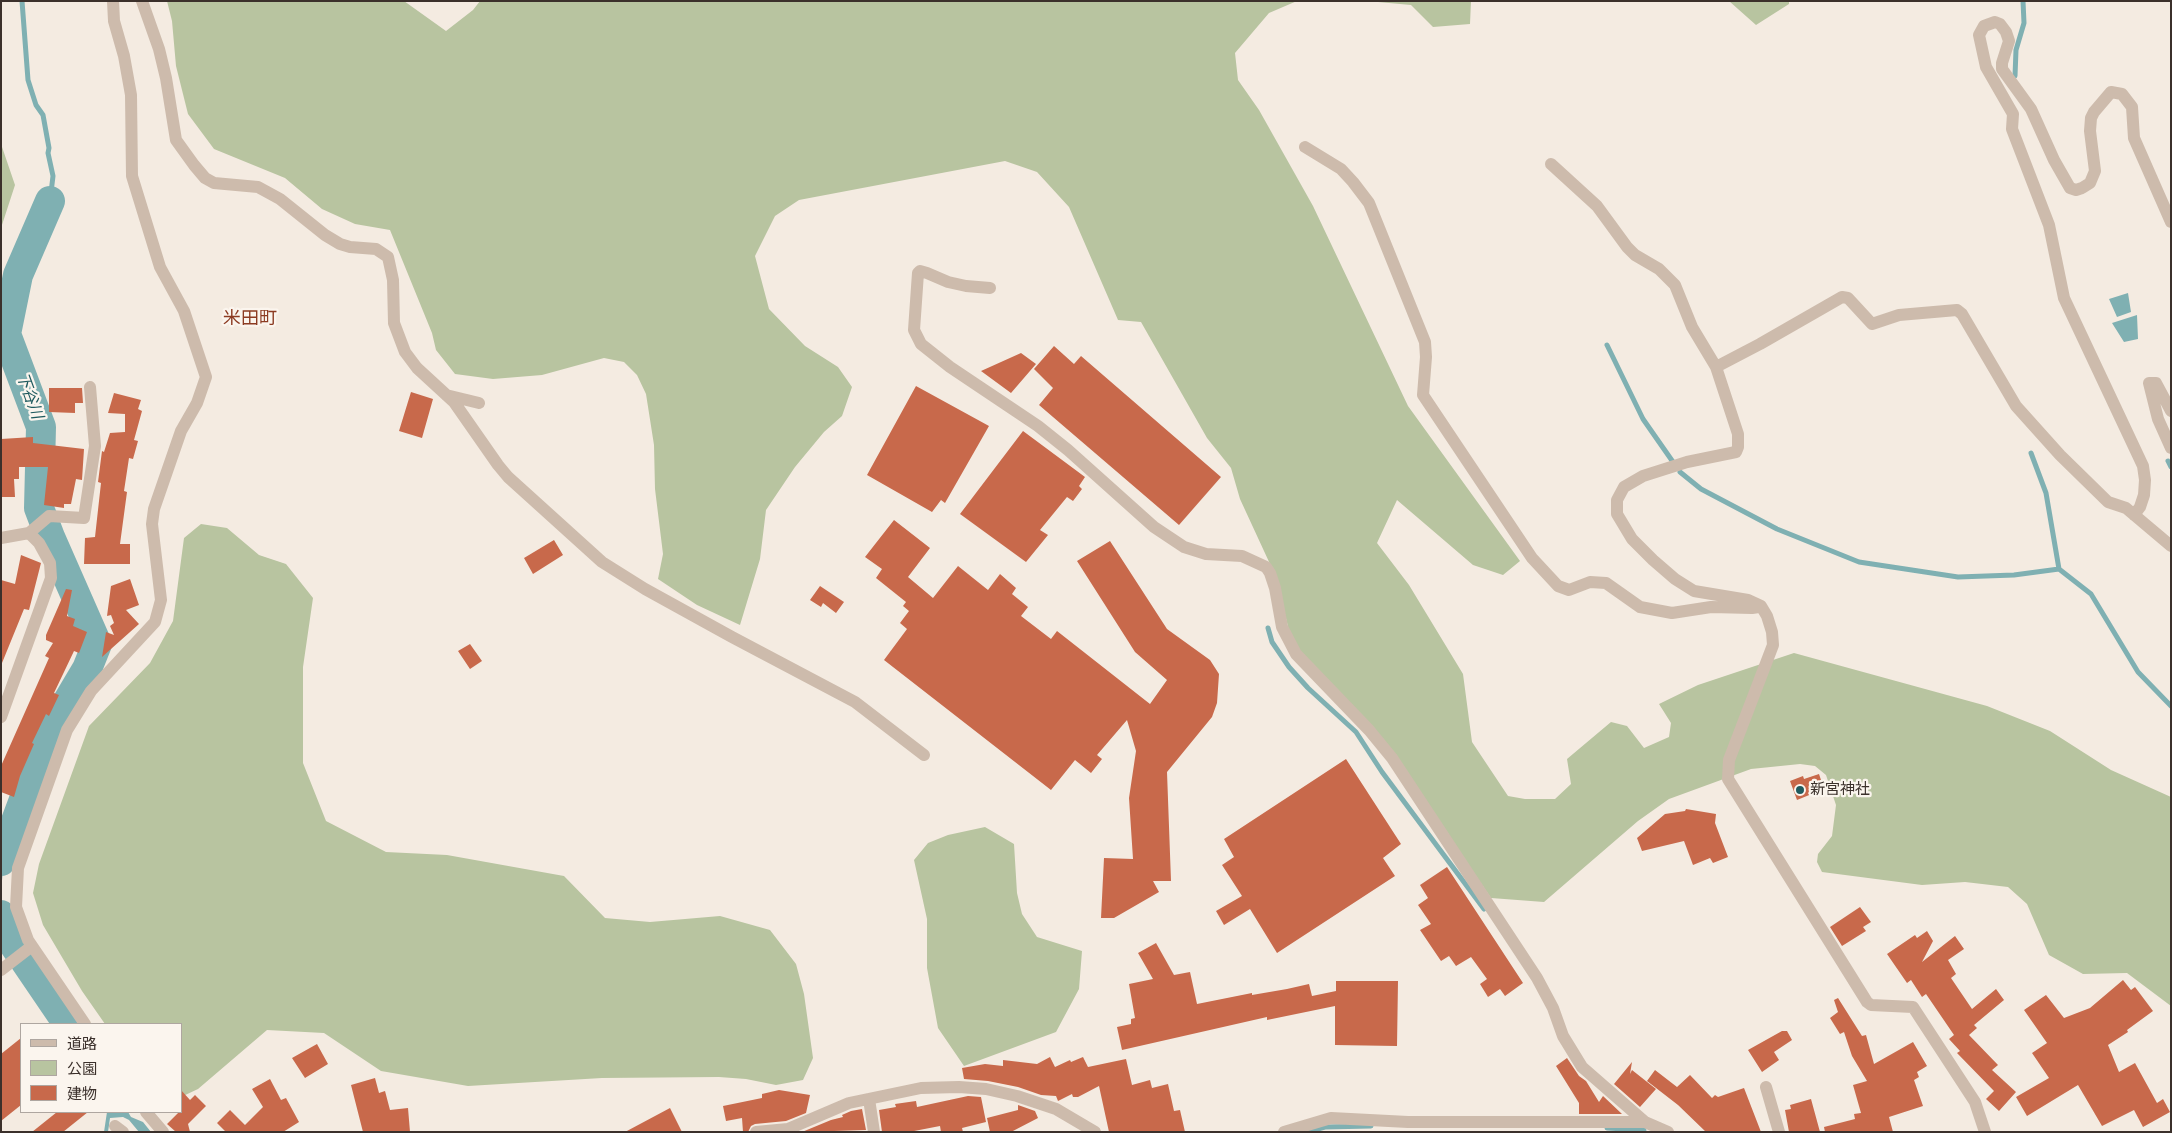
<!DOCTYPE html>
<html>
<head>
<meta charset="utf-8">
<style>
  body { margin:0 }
  #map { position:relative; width:2172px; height:1133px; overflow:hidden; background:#f4ebe1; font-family:"DM Sans","Noto Sans JP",sans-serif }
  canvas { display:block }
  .frame { position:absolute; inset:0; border:2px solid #3b302b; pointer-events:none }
  .legend { position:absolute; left:20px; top:1023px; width:162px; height:90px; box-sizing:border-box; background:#fbf5ee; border:1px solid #aea6a0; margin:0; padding:6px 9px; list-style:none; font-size:15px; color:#3b302b }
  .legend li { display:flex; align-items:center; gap:10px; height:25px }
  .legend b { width:25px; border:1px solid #aea6a0 }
</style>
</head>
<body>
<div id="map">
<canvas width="2172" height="1133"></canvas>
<div class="frame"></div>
<ul class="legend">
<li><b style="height:6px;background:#cdbbac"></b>道路</li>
<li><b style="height:14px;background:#b8c4a0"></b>公園</li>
<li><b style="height:14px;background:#c8694b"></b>建物</li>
</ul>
</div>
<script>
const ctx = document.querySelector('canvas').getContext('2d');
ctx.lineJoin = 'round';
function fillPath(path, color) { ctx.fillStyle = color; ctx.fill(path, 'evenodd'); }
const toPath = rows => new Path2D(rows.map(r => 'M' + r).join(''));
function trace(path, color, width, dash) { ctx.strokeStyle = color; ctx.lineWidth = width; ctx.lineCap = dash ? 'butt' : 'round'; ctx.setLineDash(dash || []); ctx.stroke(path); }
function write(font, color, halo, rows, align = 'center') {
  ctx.font = font + ' "DM Sans","Noto Sans JP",sans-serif'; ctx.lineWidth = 4.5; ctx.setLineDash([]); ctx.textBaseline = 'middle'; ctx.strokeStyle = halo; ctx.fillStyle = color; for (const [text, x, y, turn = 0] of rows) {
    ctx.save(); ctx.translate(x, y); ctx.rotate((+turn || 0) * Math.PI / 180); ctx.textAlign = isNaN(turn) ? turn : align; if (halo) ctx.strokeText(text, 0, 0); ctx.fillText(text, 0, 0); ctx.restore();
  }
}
const green = toPath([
  [167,1,404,1,446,31,473,10,480,1,1297,1,1269,13,1235,53,1238,80,1259,110,1313,206,1408,406,1520,561,1503,575,1473,565,1397,500,1377,543,1409,585,1463,674,1472,742,1508,796,1525,799,1555,799,1571,784,1567,759,1611,722,1627,726,1644,748,1669,737,1671,723,1659,704,1698,685,1794,653,1987,706,2050,731,2111,770,2171,797,2171,1006,2127,973,2083,974,2049,955,2027,904,2008,887,1965,882,1922,885,1822,872,1817,862,1818,854,1832,836,1836,805,1826,775,1815,766,1800,764,1751,769,1669,799,1638,821,1544,902,1491,898,1438,821,1295,646,1290,635,1276,577,1240,499,1231,468,1207,438,1141,322,1118,320,1069,207,1037,172,1005,161,799,200,775,216,755,256,769,309,805,346,838,367,852,387,842,416,824,432,795,467,766,510,760,559,740,625,697,605,658,579,663,554,655,489,654,445,646,394,637,375,624,362,604,358,542,375,493,379,455,374,436,350,432,333,390,230,355,224,322,209,285,178,214,149,188,114,176,66,172,21],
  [1367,1,1471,1,1470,24,1433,27,1411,5],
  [1729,1,1789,1,1789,4,1756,25],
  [1,144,15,185,1,228],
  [201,524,227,528,259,555,286,564,313,598,303,667,303,763,326,821,386,852,447,855,564,876,605,918,650,922,720,916,770,930,796,964,804,994,813,1058,803,1080,776,1085,746,1079,719,1077,602,1078,468,1086,381,1071,324,1033,267,1030,198,1089,181,1097,181,1024,105,1024,82,991,43,925,33,893,39,864,89,726,150,663,173,621,184,538],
  [985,827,1014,844,1017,893,1022,914,1037,937,1082,951,1079,989,1056,1032,964,1066,938,1028,927,968,927,919,914,860,928,843,948,835]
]);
const water = toPath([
  [2128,293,2131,312,2117,317,2109,299],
  [2137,315,2138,339,2124,342,2112,323],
  [13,820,19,822,3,869,1,892,1,852],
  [1,905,9,929,18,946,71,1024,69,1024,6,938,1,930],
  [107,1112,128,1112,131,1117,143,1122,151,1132,139,1132,129,1120,123,1117,110,1118,108,1132,104,1132]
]);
const stream = toPath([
  [22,1,28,80,36,105,43,115,49,148,48,153,53,176,50,201],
  [2015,76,2016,50,2024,23,2023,1],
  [1607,345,1643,419,1673,462],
  [2031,453,2046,493,2059,569,2091,594,2138,672,2171,706],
  [2168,461,2171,467],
  [1680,472,1701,489,1777,529,1859,562,1958,577,2014,575,2059,569],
  [1268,628,1272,642,1289,667,1308,688,1356,732,1382,772,1484,909],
  [1607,1128,1644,1130],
  [1307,1132,1325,1127,1371,1126]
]);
const river = toPath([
  [1,861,49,733,87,669,97,644,50,537,39,508,41,427,6,334,18,275,50,201],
  [1,915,6,933,68,1024]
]);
const building = toPath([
  [1054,346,1074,364,1081,356,1221,477,1179,525,1039,405,1053,388,1034,369],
  [1021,353,1036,364,1011,393,981,371],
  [916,386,989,426,945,503,941,500,932,512,867,475],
  [49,388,82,388,83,403,75,403,75,413,49,412],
  [411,392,433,399,422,438,399,431],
  [114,393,141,400,138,409,142,411,134,440,138,441,133,459,129,458,124,491,127,492,120,544,130,544,130,564,84,564,85,538,95,537,101,483,98,482,102,451,104,452,110,433,125,432,125,414,108,413],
  [1023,431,1085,477,1079,486,1082,489,1073,501,1067,497,1040,530,1048,535,1026,562,960,514],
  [33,437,33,443,84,449,82,480,76,479,71,504,64,504,64,508,44,505,48,467,19,467,19,479,14,479,15,497,1,497,1,439],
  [894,520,930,548,908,577,933,598,958,566,988,590,1000,574,1016,588,1012,594,1028,607,1021,616,1051,639,1057,631,1150,704,1167,680,1135,652,1077,561,1110,541,1167,629,1210,660,1219,674,1217,703,1212,717,1167,772,1171,881,1153,881,1159,892,1114,918,1101,918,1104,858,1133,859,1129,798,1136,751,1127,720,1097,755,1102,759,1091,773,1075,760,1051,790,884,660,907,629,900,623,909,611,903,606,906,602,876,578,882,569,865,557],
  [554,540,563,555,533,574,524,558],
  [21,555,41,563,29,610,24,609,2,663,1,580,15,584],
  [130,579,139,605,126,610,139,624,102,657,106,632,114,635,110,626,114,623,111,615,107,616,111,586],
  [820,586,844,602,836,613,823,603,821,607,810,600],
  [66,589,72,590,67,616,75,619,73,626,87,632,79,653,74,651,54,693,59,695,49,716,46,714,32,743,34,744,20,776,14,797,1,792,1,766,49,658,45,656,53,643,46,640,46,635],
  [470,644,482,661,470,669,458,651],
  [1346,759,1401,844,1383,858,1395,876,1277,953,1250,909,1224,925,1216,911,1242,896,1222,865,1234,857,1224,839],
  [1819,774,1824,789,1797,800,1790,781,1803,776,1804,779],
  [1686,809,1716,814,1715,823,1728,857,1713,863,1710,858,1693,865,1684,841,1642,851,1637,838,1665,814,1685,811],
  [1447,867,1523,983,1505,996,1500,989,1488,997,1480,984,1487,979,1471,957,1456,966,1449,956,1441,961,1420,930,1431,924,1418,905,1428,898,1420,885],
  [1860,907,1871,922,1863,927,1866,931,1842,946,1830,927],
  [1927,931,1933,941,1922,962,1955,936,1964,949,1948,960,1956,974,1951,978,1972,1009,1996,989,2004,1000,1974,1025,1977,1028,1969,1035,1998,1065,1992,1070,2016,1092,1999,1111,1986,1099,1994,1091,1957,1053,1960,1051,1949,1039,1954,1035,1926,994,1922,997,1911,980,1907,983,1887,954,1915,935,1917,938],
  [1156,943,1174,975,1190,972,1197,1004,1252,993,1252,995,1287,989,1309,984,1312,996,1336,991,1336,981,1398,981,1397,1046,1335,1045,1335,1006,1267,1020,1267,1017,1122,1050,1117,1027,1131,1024,1131,1019,1135,1018,1129,984,1153,979,1138,953],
  [2123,980,2131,990,2135,987,2153,1011,2127,1030,2128,1032,2108,1045,2119,1072,2135,1063,2157,1103,2163,1099,2170,1112,2143,1127,2134,1110,2102,1126,2078,1085,2027,1116,2016,1097,2049,1078,2032,1053,2047,1043,2024,1010,2046,995,2064,1018,2090,1008],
  [1838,998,1862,1036,1866,1035,1874,1064,1913,1042,1927,1066,1917,1072,1919,1077,1914,1080,1923,1106,1889,1117,1893,1132,1825,1132,1824,1127,1855,1119,1854,1114,1861,1113,1853,1085,1867,1081,1852,1056,1844,1032,1840,1034,1830,1018,1838,1012,1834,1000],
  [1782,1031,1787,1031,1792,1040,1774,1052,1779,1060,1762,1072,1748,1050],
  [21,1038,21,1105,1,1121,1,1054],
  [317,1044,328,1064,305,1078,292,1058],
  [1050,1057,1055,1067,1070,1060,1071,1062,1083,1057,1088,1067,1126,1059,1132,1085,1150,1080,1152,1088,1168,1084,1174,1111,1180,1110,1185,1132,1109,1132,1099,1086,1078,1097,1073,1097,1072,1094,1058,1101,1056,1096,1041,1095,1018,1087,988,1081,964,1079,962,1068,985,1064,1003,1066,1003,1060,1037,1064],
  [1567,1058,1579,1076,1586,1081,1599,1102,1603,1096,1622,1114,1579,1114,1579,1103,1556,1066],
  [1632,1062,1630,1074,1632,1070,1656,1089,1640,1107,1614,1084],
  [1655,1070,1677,1087,1690,1075,1712,1098,1715,1095,1718,1097,1744,1088,1761,1132,1706,1132,1678,1105,1647,1081],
  [375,1078,379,1093,385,1091,390,1110,408,1108,410,1132,363,1132,351,1085],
  [270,1079,281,1100,286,1098,299,1122,283,1132,226,1132,217,1123,230,1110,245,1125,263,1107,252,1089],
  [181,1090,190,1100,195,1095,206,1106,188,1124,190,1132,176,1132,167,1124,179,1112,181,1112],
  [779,1090,810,1095,806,1113,786,1121,755,1124,751,1126,748,1132,743,1132,742,1118,726,1121,723,1106,762,1098,762,1094],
  [968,1096,981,1097,986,1122,962,1128,963,1132,941,1132,940,1126,909,1132,882,1132,879,1110,896,1107,895,1104,916,1101,917,1107],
  [1811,1099,1820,1132,1789,1132,1785,1110,1791,1109,1790,1105],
  [1018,1105,1035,1111,1038,1118,1011,1132,990,1132,987,1118,1018,1110],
  [670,1108,682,1132,625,1132],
  [862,1109,866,1130,802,1132,831,1120,843,1117,842,1115,851,1111],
  [57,1112,88,1112,63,1132,32,1132]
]);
const minor = toPath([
  [142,1,159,49,166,78,176,140,194,165,205,178,214,183,258,187,280,199,325,235,340,244,350,247,376,249,388,257,393,280,394,323,405,352,417,368,454,402,498,465,508,477,602,562,645,589,732,637,855,702,924,755],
  [1305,147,1341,169,1353,182,1369,203,1425,342,1426,357,1423,395,1532,558,1558,586,1569,590,1590,582,1606,583,1640,607,1672,613,1711,607,1752,608,1759,607],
  [1551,164,1597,206,1627,247,1635,255,1659,269,1675,285,1692,327,1716,367,1738,434,1738,447,1736,452,1687,462,1643,476,1624,487,1617,500,1617,514,1632,539,1653,560,1675,579,1694,591,1748,600,1761,606,1767,616,1772,632,1773,645,1729,760,1728,779,1867,1002,1871,1005,1913,1007,1975,1102,1985,1132],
  [990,288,966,286,948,282,927,273,920,271,918,273,914,330,921,344,950,367,1038,426,1068,450,1154,527,1184,547,1206,554,1242,556,1266,567,1270,573,1275,588,1282,627,1296,654,1369,730,1392,758,1537,978,1553,1008,1563,1036,1582,1067,1645,1122],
  [1716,367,1760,344,1842,297,1848,298,1872,324,1899,315,1957,310,1962,314,2016,406,2060,455,2108,502,2126,508,2171,546],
  [446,395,479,403],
  [2171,411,2156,383,2149,383,2158,419,2171,448],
  [2134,515,2140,507,2144,495,2145,480,2143,466,2064,298,2049,225,2012,129,2013,114,1986,67,1979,35,1984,26,1995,22,2000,24,2006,32,2009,41,2002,63,2002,69,2031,109,2054,160,2070,188,2076,190,2082,188,2090,183,2095,171,2090,131,2091,118,2094,112,2111,92,2122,94,2132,107,2134,138,2171,222],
  [29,533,49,516,84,518,95,446,90,387],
  [1,538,29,533,39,543,50,563,51,578,1,717],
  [1,970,32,946],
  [85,1024,28,940,16,907,18,868,67,730,91,691,155,622,161,600,152,524,154,509,181,431,197,403,206,377,184,311,160,267,132,176,131,95,124,56,114,21,113,1],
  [1766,1087,1779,1132],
  [869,1099,874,1132],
  [146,1112,163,1132],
  [115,1126,123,1132],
  [756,1132,788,1129,849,1103,921,1088,959,1087,986,1089,1017,1096,1056,1109,1095,1132],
  [1284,1132,1331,1118,1408,1122,1645,1122,1668,1132]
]);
const markers = [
  [1800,790,5,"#1f5a5e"]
];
const poiNames = [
  ["新宮神社",1810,790]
];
const waterNames = [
  ["下谷川",29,396,70]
];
const quarterNames = [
  ["米田町",250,319]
];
fillPath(green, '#b8c4a0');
fillPath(water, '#7fb0b2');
trace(stream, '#7fb0b2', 5);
trace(river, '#7fb0b2', 30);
fillPath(building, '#c8694b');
trace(minor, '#cdbbac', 12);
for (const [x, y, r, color] of markers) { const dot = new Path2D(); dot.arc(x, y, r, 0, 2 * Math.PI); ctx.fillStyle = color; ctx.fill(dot); trace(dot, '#fbf5ee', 2); }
write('15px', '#3b302b', '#fbf5ee', poiNames, 'left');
write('italic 16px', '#1f5a5e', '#fbf5ee', waterNames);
write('18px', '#8c3b22', '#fbf5ee', quarterNames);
</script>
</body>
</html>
